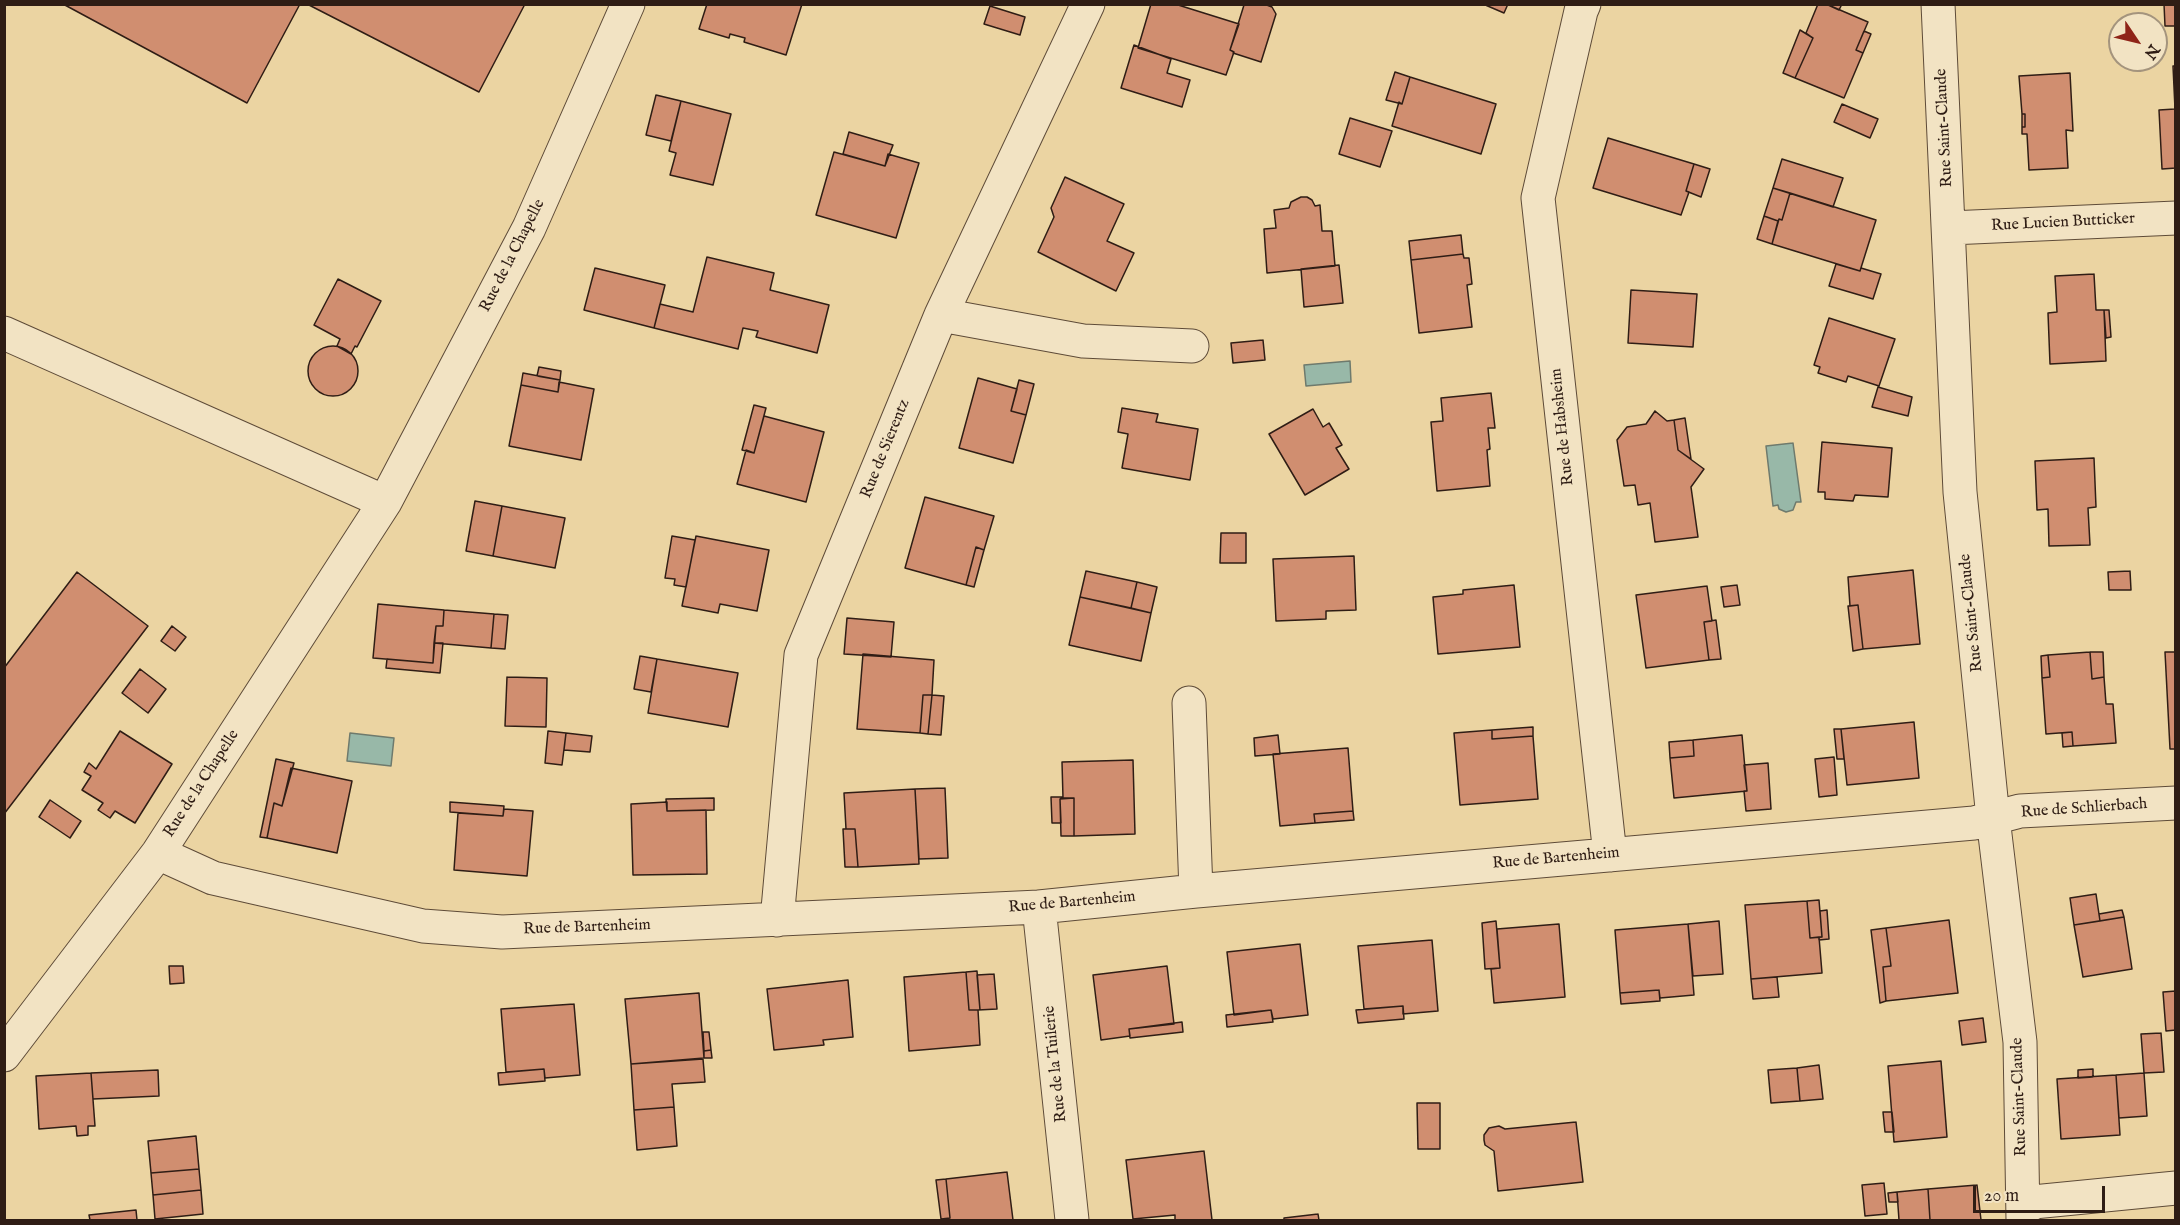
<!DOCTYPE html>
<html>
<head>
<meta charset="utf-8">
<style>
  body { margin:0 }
  #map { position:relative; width:2180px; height:1225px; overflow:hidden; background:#ebd4a2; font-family:"IM FELL English",serif }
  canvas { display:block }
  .frame { position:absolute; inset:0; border:6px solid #2f1d15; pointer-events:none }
  .north { position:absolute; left:2108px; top:12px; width:60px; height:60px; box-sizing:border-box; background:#f2e3c3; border:2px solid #a4947d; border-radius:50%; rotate:125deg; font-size:16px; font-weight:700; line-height:24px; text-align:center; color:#2f1d15 }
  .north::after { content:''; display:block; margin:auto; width:21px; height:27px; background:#8f2418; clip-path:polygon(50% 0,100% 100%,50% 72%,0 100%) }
  .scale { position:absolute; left:1973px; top:1186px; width:132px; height:27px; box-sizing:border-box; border:3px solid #2f1d15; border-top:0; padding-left:8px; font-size:18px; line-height:21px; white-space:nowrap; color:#2f1d15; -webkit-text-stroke:4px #f2e3c3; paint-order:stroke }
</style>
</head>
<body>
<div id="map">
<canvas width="2180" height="1225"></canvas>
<div class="frame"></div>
<div class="north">N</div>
<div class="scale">20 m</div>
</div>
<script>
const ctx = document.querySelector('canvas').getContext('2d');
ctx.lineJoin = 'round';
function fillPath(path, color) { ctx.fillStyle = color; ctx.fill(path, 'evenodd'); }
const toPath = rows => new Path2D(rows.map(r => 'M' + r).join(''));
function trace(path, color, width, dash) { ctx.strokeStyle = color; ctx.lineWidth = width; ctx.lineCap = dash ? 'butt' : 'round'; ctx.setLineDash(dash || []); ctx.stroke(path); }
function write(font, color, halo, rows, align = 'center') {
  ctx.font = font + ' "IM FELL English",serif'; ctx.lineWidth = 4.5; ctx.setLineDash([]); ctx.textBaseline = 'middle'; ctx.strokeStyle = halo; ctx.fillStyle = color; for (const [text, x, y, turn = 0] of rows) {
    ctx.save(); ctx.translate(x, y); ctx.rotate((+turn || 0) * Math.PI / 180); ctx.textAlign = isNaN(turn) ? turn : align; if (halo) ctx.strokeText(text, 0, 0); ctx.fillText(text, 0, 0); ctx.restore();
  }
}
const water = toPath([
  [1350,361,1351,382,1306,386,1304,365,1350,361],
  [1793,443,1801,502,1796,502,1793,510,1786,512,1779,509,1778,505,1773,506,1766,446,1793,443],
  [350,733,394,738,391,766,347,761,350,733]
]);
const building = toPath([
  [63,4,300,4,247,103,63,4],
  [307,4,525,4,479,92,307,4],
  [707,4,802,4,786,55,744,42,745,38,730,34,729,38,699,29,707,4],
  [1151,4,1175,4,1239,24,1230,50,1234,52,1226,75,1138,48,1151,4],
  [1264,4,1272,7,1276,14,1261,62,1233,53,1234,52,1230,50,1244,5,1264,4],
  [1483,4,1508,4,1504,13,1483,4],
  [1818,4,1826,4,1868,22,1856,50,1863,53,1844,98,1795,78,1813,38,1806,33,1818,4],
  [1826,4,1842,4,1839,10,1826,4],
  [2164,4,2176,4,2176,26,2165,26,2164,4],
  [990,6,1025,17,1020,35,984,24,990,6],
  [1800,30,1813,38,1795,78,1783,73,1800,30],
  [1864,31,1871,34,1863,53,1856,50,1864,31],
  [1134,45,1171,59,1167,73,1190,80,1182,107,1121,88,1134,45],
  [2173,66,2176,66,2176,168,2162,169,2159,110,2175,109,2173,66],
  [1395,72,1410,77,1402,104,1386,100,1395,72],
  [2070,73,2073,131,2066,130,2068,168,2029,170,2027,134,2022,134,2022,127,2025,127,2025,114,2022,114,2019,76,2070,73],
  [1410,77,1496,104,1481,154,1392,126,1399,102,1402,104,1410,77],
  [656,95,681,101,671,141,646,135,656,95],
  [681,101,731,114,713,185,670,175,676,153,669,151,681,101],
  [1842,104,1878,119,1870,138,1834,122,1842,104],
  [2022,114,2025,114,2025,127,2022,127,2022,114],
  [1350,118,1392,131,1380,167,1339,154,1350,118],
  [849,132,893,145,885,166,843,154,849,132],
  [1608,138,1694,164,1686,191,1689,192,1681,215,1593,188,1608,138],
  [834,152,885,166,888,154,919,163,896,238,816,215,834,152],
  [1782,159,1843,178,1833,207,1773,188,1782,159],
  [1694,164,1710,169,1701,197,1686,191,1694,164],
  [1065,177,1124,204,1107,241,1134,253,1116,291,1038,252,1054,217,1051,208,1065,177],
  [1773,188,1790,193,1782,220,1779,219,1778,221,1764,216,1773,188],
  [1790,193,1876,220,1860,271,1772,244,1779,219,1782,220,1790,193],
  [1301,197,1307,197,1312,200,1315,206,1320,205,1322,231,1332,231,1335,266,1267,273,1264,229,1276,228,1274,210,1289,208,1291,202,1301,197],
  [1764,216,1778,221,1772,244,1757,239,1764,216],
  [1461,235,1463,254,1411,260,1409,241,1461,235],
  [1463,254,1464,258,1469,258,1472,284,1467,285,1472,327,1419,333,1411,260,1463,254],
  [707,257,774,273,770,290,829,305,817,353,756,337,758,331,743,328,738,349,654,328,660,304,693,312,707,257],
  [1836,264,1860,271,1861,268,1881,274,1873,299,1829,286,1836,264],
  [1339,265,1343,303,1304,307,1301,269,1339,265],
  [595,268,665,285,654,328,584,310,595,268],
  [2094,274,2096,310,2104,310,2106,361,2050,364,2048,313,2057,312,2055,276,2094,274],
  [338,279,381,301,357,347,355,346,351,354,337,346,340,339,314,325,338,279],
  [1631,290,1697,294,1693,347,1628,343,1631,290],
  [2104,310,2109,310,2111,337,2106,338,2104,310],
  [1829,318,1895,339,1879,386,1848,376,1846,382,1818,373,1820,367,1814,365,1829,318],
  [1263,340,1265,360,1233,363,1231,343,1263,340],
  '308 371a25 25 0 1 1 50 0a25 25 0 1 1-50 0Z',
  [539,367,561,371,560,380,537,376,539,367],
  [523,373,560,380,558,392,521,385,523,373],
  [978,378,1017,389,1011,411,1026,415,1013,463,959,448,978,378],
  [1019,380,1034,384,1026,415,1011,411,1019,380],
  [559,382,594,389,581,460,509,446,521,385,558,392,559,382],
  [1878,387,1912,397,1908,416,1872,407,1878,387],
  [1491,393,1495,428,1488,428,1490,449,1487,450,1490,486,1437,491,1431,422,1443,421,1441,398,1491,393],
  [754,405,766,408,754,453,742,450,754,405],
  [1122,408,1158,414,1156,422,1198,429,1190,480,1122,468,1128,434,1118,432,1122,408],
  [1313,409,1323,427,1329,423,1342,445,1336,448,1349,469,1305,495,1269,434,1313,409],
  [1655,411,1667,421,1674,420,1678,450,1704,469,1691,487,1698,537,1655,542,1650,503,1638,505,1635,485,1624,486,1617,440,1627,427,1646,424,1655,411],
  [764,416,824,432,806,502,737,484,746,450,754,453,764,416],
  [1685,418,1691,459,1678,450,1674,420,1685,418],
  [1822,442,1892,448,1888,497,1855,495,1853,501,1825,499,1825,492,1818,492,1822,442],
  [2094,458,2096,507,2088,508,2090,545,2049,546,2048,509,2037,510,2035,461,2094,458],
  [925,497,994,516,984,550,976,547,966,585,905,568,925,497],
  [475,501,502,506,493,556,466,551,475,501],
  [502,506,565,518,555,568,493,556,502,506],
  [1221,533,1246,533,1246,563,1220,563,1221,533],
  [672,536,695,540,686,587,674,585,675,579,665,578,672,536],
  [696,536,769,550,757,611,720,604,718,613,682,606,696,536],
  [976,547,984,550,974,587,966,585,976,547],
  [1354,556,1356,610,1326,611,1326,619,1276,621,1273,559,1354,556],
  [1913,570,1920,644,1863,649,1858,605,1850,606,1848,577,1913,570],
  [1086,571,1137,582,1131,608,1080,597,1086,571],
  [2130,571,2131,590,2109,590,2108,572,2130,571],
  [77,572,148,626,4,814,4,668,77,572],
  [1137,582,1157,587,1151,613,1131,608,1137,582],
  [1514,585,1520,647,1438,654,1433,597,1463,594,1463,590,1514,585],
  [1737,585,1740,605,1724,607,1721,587,1737,585],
  [1707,586,1712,621,1704,622,1709,660,1646,668,1636,595,1707,586],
  [1080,597,1151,613,1141,661,1069,645,1080,597],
  [378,604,444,610,443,626,436,626,433,663,373,658,378,604],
  [1858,605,1863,649,1853,651,1848,606,1858,605],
  [444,610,494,614,491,648,434,643,436,626,443,626,444,610],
  [494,614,508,615,505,649,491,648,494,614],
  [847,618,894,622,891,657,844,654,847,618],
  [1716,620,1721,659,1709,660,1704,622,1716,620],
  [172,626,186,637,175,651,161,641,172,626],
  [434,643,443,643,440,673,386,668,387,659,433,663,434,643],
  [2090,652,2092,679,2104,677,2106,704,2113,704,2116,743,2073,746,2072,732,2046,734,2042,678,2050,677,2048,655,2090,652],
  [2090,652,2103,652,2104,677,2092,679,2090,652],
  [2165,652,2176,652,2176,749,2170,749,2165,652],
  [863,654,934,660,932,695,923,695,920,733,857,729,863,654],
  [2048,655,2050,677,2042,678,2041,656,2048,655],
  [640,656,657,659,651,692,634,689,640,656],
  [657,659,738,673,728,727,648,713,657,659],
  [140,669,166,689,148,713,122,693,140,669],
  [507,677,547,678,546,727,505,726,507,677],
  [923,695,932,695,928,734,920,733,923,695],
  [932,695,944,696,941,735,928,734,932,695],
  [1914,722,1919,778,1847,785,1841,729,1914,722],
  [1533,727,1533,736,1492,739,1492,730,1533,727],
  [1834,729,1841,729,1844,759,1837,759,1834,729],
  [1492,730,1492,739,1533,736,1538,799,1460,805,1454,733,1492,730],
  [120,731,172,764,135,823,115,811,110,818,98,810,103,803,82,790,91,776,84,772,89,763,96,769,120,731],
  [548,731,566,733,562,765,545,763,548,731],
  [2072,732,2073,746,2063,747,2062,733,2072,732],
  [566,733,592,736,590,752,564,750,566,733],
  [1278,735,1280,754,1255,756,1254,738,1278,735],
  [1742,735,1747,791,1674,798,1670,758,1694,756,1693,740,1742,735],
  [1693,740,1694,756,1670,758,1669,742,1693,740],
  [1348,748,1353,811,1314,814,1315,823,1280,826,1273,754,1348,748],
  [1834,757,1837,795,1819,797,1815,759,1834,757],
  [276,759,294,763,282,806,274,803,267,838,260,837,276,759],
  [1133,760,1135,834,1074,836,1074,798,1063,798,1062,762,1133,760],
  [1768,763,1771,809,1746,811,1744,791,1747,791,1744,765,1768,763],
  [291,768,352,781,337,853,267,838,274,803,282,806,291,768],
  [945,788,948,858,919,859,915,789,945,788],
  [915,789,919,864,858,867,855,829,846,829,844,793,915,789],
  [1051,797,1063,797,1060,799,1061,823,1052,823,1051,797],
  [714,798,714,810,667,811,666,799,714,798],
  [1074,798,1074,836,1061,836,1060,799,1074,798],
  [50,800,81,821,70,838,39,817,50,800],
  [450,802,504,806,503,816,450,812,450,802],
  [667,802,667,811,706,810,707,874,633,875,631,804,667,802],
  [504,809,533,811,527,876,454,870,458,813,503,816,504,809],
  [1353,811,1354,820,1315,823,1314,814,1353,811],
  [843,829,855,829,858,867,845,867,843,829],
  [2096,894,2100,921,2074,925,2070,898,2096,894],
  [1819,900,1822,937,1810,938,1807,901,1819,900],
  [1807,901,1810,938,1819,937,1822,973,1751,979,1745,905,1807,901],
  [1827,910,1829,939,1819,940,1819,937,1822,937,1820,911,1827,910],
  [2122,910,2124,917,2100,921,2099,914,2122,910],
  [2124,917,2132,969,2083,977,2074,925,2124,917],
  [1949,920,1958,993,1886,1001,1883,967,1891,966,1886,928,1949,920],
  [1496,921,1500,968,1485,969,1482,923,1496,921],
  [1719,921,1723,974,1693,976,1688,924,1719,921],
  [1559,924,1565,997,1494,1003,1491,969,1500,968,1497,929,1559,924],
  [1688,924,1694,995,1660,998,1659,990,1620,993,1615,930,1688,924],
  [1886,928,1891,966,1883,967,1886,1001,1880,1003,1871,930,1886,928],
  [1432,940,1438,1011,1403,1014,1403,1006,1364,1009,1358,946,1432,940],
  [1300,944,1308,1015,1273,1019,1271,1010,1234,1015,1227,952,1300,944],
  [169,966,183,966,184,983,170,984,169,966],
  [1167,966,1174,1024,1129,1029,1130,1036,1101,1040,1093,975,1167,966],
  [977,971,980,1010,969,1010,966,972,977,971],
  [966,972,969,1010,978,1010,980,1045,909,1051,904,977,966,972],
  [994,974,997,1009,978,1010,980,1010,977,975,994,974],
  [1777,977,1779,997,1753,999,1751,979,1777,977],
  [848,980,853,1037,823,1040,824,1045,774,1050,767,989,848,980],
  [1659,990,1660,1001,1621,1004,1620,993,1659,990],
  [2176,991,2176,1030,2166,1031,2163,992,2176,991],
  [699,993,704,1058,631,1064,625,999,699,993],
  [574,1004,580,1075,545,1078,544,1069,506,1072,501,1009,574,1004],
  [1403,1006,1404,1019,1358,1023,1356,1010,1403,1006],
  [1271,1010,1273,1022,1227,1027,1226,1015,1271,1010],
  [1983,1018,1986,1042,1962,1045,1959,1021,1983,1018],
  [1182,1022,1183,1032,1130,1038,1129,1029,1182,1022],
  [703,1032,709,1032,711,1050,704,1051,703,1032],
  [2161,1033,2164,1072,2144,1073,2141,1034,2161,1033],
  [711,1050,712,1058,704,1058,704,1051,711,1050],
  [703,1059,705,1082,672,1084,674,1107,634,1110,631,1064,703,1059],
  [1941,1061,1947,1137,1894,1142,1888,1066,1941,1061],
  [1819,1065,1823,1099,1800,1101,1797,1068,1819,1065],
  [1797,1068,1800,1101,1771,1103,1768,1070,1797,1068],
  [544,1069,545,1081,499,1085,498,1073,544,1069],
  [2093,1069,2093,1077,2078,1078,2078,1070,2093,1069],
  [158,1070,159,1096,93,1099,91,1073,158,1070],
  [91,1073,95,1126,88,1126,88,1135,77,1136,76,1126,39,1129,36,1076,91,1073],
  [2144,1073,2147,1116,2119,1118,2116,1075,2144,1073],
  [2116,1075,2120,1135,2061,1139,2057,1079,2116,1075],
  [1417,1103,1440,1103,1440,1149,1418,1149,1417,1103],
  [674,1107,677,1146,637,1150,634,1110,674,1107],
  [1883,1112,1892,1112,1894,1132,1885,1132,1883,1112],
  [1576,1122,1583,1182,1498,1191,1494,1151,1485,1145,1484,1140,1484,1135,1489,1128,1499,1126,1505,1129,1576,1122],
  [196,1136,199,1169,151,1173,148,1141,196,1136],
  [1204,1151,1212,1220,1175,1220,1175,1215,1133,1219,1126,1160,1204,1151],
  [199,1169,201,1190,153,1195,151,1173,199,1169],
  [1007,1172,1013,1220,941,1220,950,1218,946,1179,1007,1172],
  [946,1179,950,1218,941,1219,936,1180,946,1179],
  [1884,1183,1887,1214,1865,1216,1862,1185,1884,1183],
  [1977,1185,1981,1220,1930,1220,1928,1189,1977,1185],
  [1928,1189,1930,1220,1899,1220,1897,1192,1928,1189],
  [201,1190,203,1214,155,1219,153,1195,201,1190],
  [1897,1192,1898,1202,1889,1202,1888,1193,1897,1192],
  [136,1210,137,1220,90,1220,89,1215,136,1210],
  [1318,1214,1319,1220,1284,1220,1284,1218,1318,1214]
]);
const minor = toPath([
  [1584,4,1581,11,1538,198,1610,855],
  [1938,4,1960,492,1993,818,2020,1042,2023,1220],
  [1950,228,2176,218],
  [941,315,1083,341,1192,346],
  [4,333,385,502],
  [1189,703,1196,891],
  [158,853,213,878,423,926,502,932,1039,907,1196,891,1974,823,2020,811,2176,803],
  [1039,907,1072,1220],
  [777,920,801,655,941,315,1088,4],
  [4,1055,158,853,385,502,529,228,628,4],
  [2023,1203,2176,1188]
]);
const streetNames = [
  ["Rue Saint-Claude",1945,128,-93],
  ["Rue Lucien Butticker",2063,223,-3],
  ["Rue de la Chapelle",513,256,-63],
  ["Rue de Habsheim",1563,427,-96],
  ["Rue de Sierentz",886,449,-68],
  ["Rue Saint-Claude",1972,613,-96],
  ["Rue de la Chapelle",202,784,-57],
  ["Rue de Schlierbach",2084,809,-4],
  ["Rue de Bartenheim",1556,859,-5],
  ["Rue de Bartenheim",1072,903,-5],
  ["Rue de Bartenheim",587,928,-2],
  ["Rue de la Tuilerie",1056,1064,-96],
  ["Rue Saint-Claude",2020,1097,-92]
];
fillPath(water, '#98b8a8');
trace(water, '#6e7a6d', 1.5);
fillPath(building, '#d08e70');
trace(building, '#2f1d15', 1.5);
trace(minor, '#5e4b38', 35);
trace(minor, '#f2e3c3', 33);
write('16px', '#2f1d15', '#f2e3c3', streetNames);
</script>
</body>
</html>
